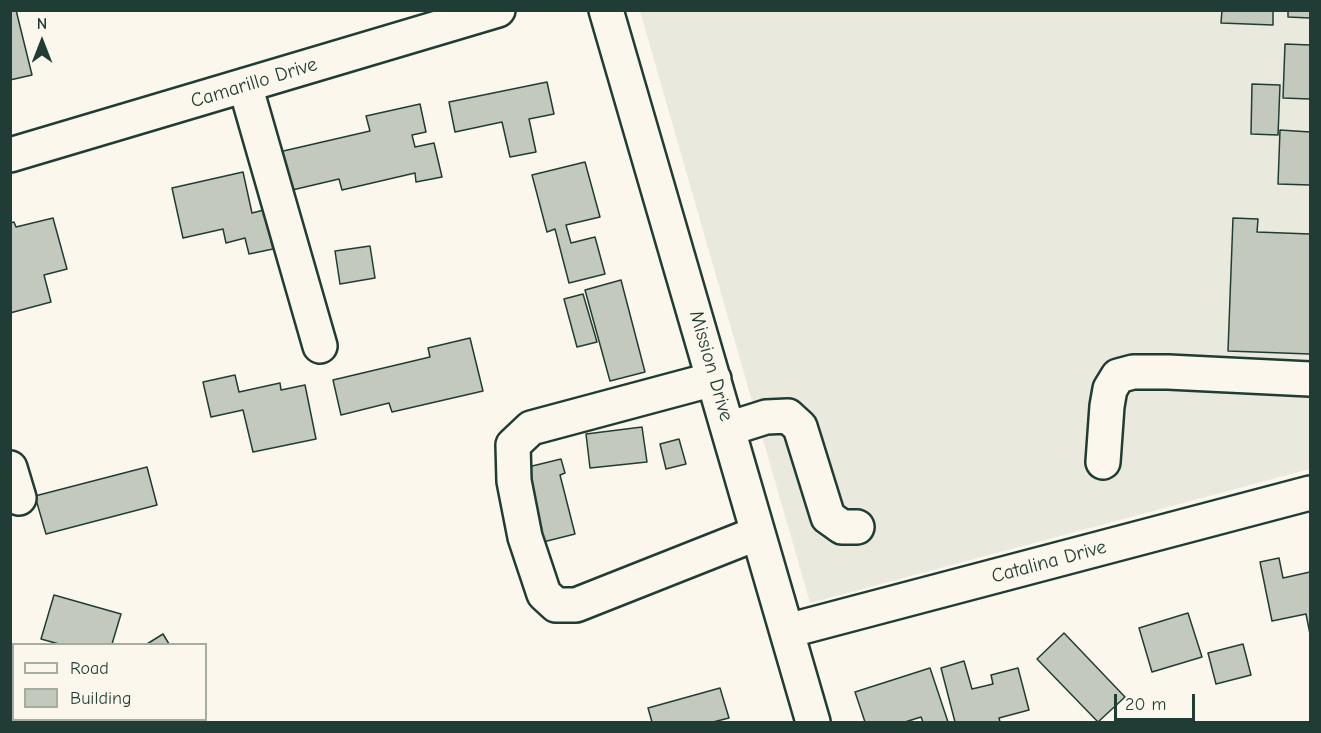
<!DOCTYPE html>
<html>
<head>
<meta charset="utf-8">
<style>
  body { margin:0 }
  #map { position:relative; width:1321px; height:733px; overflow:hidden; background:#fbf7ec; font-family:"Comic Neue",sans-serif }
  canvas { display:block }
  .frame { position:absolute; inset:0; border:12px solid #1f3d34; pointer-events:none }
  .legend { position:absolute; left:12px; top:643px; width:195px; height:78px; box-sizing:border-box; background:#fbf7ec; border:2px solid #a3ada2; margin:0; padding:8px 10px; list-style:none; font-size:18px; color:#1f3d34 }
  .legend li { display:flex; align-items:center; gap:12px; height:30px }
  .legend b { width:30px; border:2px solid #a3ada2 }
  .north { position:absolute; left:12px; top:12px; width:60px; height:60px; -webkit-text-stroke:4px #fbf7ec; paint-order:stroke; rotate:0deg; font-size:16px; font-weight:700; line-height:24px; text-align:center; color:#1f3d34 }
  .north::after { content:''; display:block; margin:auto; width:21px; height:27px; background:#1f3d34; clip-path:polygon(50% 0,100% 100%,50% 72%,0 100%) }
  .scale { position:absolute; left:1114px; top:694px; width:81px; height:27px; box-sizing:border-box; border:3px solid #1f3d34; border-top:0; padding-left:8px; font-size:18px; line-height:21px; white-space:nowrap; color:#1f3d34; -webkit-text-stroke:4px #fbf7ec; paint-order:stroke }
</style>
</head>
<body>
<div id="map">
<canvas width="1321" height="733"></canvas>
<div class="frame"></div>
<ul class="legend">
<li><b style="height:8px;background:#fbf7ec"></b>Road</li>
<li><b style="height:16px;background:#c4c9be"></b>Building</li>
</ul>
<div class="north">N</div>
<div class="scale">20 m</div>
</div>
<script>
const ctx = document.querySelector('canvas').getContext('2d');
ctx.lineJoin = 'round';
function fillPath(path, color) { ctx.fillStyle = color; ctx.fill(path, 'evenodd'); }
const toPath = rows => new Path2D(rows.map(r => 'M' + r).join(''));
function trace(path, color, width, dash) { ctx.strokeStyle = color; ctx.lineWidth = width; ctx.lineCap = dash ? 'butt' : 'round'; ctx.setLineDash(dash || []); ctx.stroke(path); }
function write(font, color, halo, rows, align = 'center') {
  ctx.font = font + ' "Comic Neue",sans-serif'; ctx.lineWidth = 4.5; ctx.setLineDash([]); ctx.textBaseline = 'middle'; ctx.strokeStyle = halo; ctx.fillStyle = color; for (const [text, x, y, turn = 0] of rows) {
    ctx.save(); ctx.translate(x, y); ctx.rotate((+turn || 0) * Math.PI / 180); ctx.textAlign = isNaN(turn) ? turn : align; if (halo) ctx.strokeText(text, 0, 0); ctx.fillText(text, 0, 0); ctx.restore();
  }
}
const built = toPath([
  [640,11,1310,11,1310,469,810,603]
]);
const building = toPath([
  [10,10,16,10,32,75,10,80,10,10],
  [1222,10,1273,10,1273,25,1221,23,1222,10],
  [1288,10,1310,10,1310,18,1288,17,1288,10],
  [1285,44,1310,45,1310,99,1283,98,1285,44],
  [547,82,554,114,529,119,536,152,510,157,502,122,455,132,449,102,547,82],
  [1252,84,1280,85,1278,135,1251,134,1252,84],
  [420,104,426,132,412,135,415,147,434,143,442,177,416,182,415,173,342,190,339,179,288,191,279,152,370,131,366,116,420,104],
  [1280,130,1310,132,1310,185,1278,184,1280,130],
  [585,162,600,217,566,225,571,243,595,237,605,274,569,283,555,229,547,232,532,175,585,162],
  [243,172,252,213,264,210,273,249,249,254,245,238,226,243,223,229,183,238,172,188,243,172],
  [53,218,67,269,44,275,51,302,10,313,10,223,14,222,16,227,53,218],
  [1233,218,1258,219,1257,232,1310,234,1310,354,1228,351,1233,218],
  [370,246,375,278,340,284,335,251,370,246],
  [621,280,645,372,610,381,585,290,621,280],
  [583,294,597,342,577,347,564,299,583,294],
  [470,338,483,391,392,412,389,403,341,415,333,380,430,357,428,348,470,338],
  [235,375,239,392,280,383,281,390,305,385,316,439,253,452,243,410,211,417,203,382,235,375],
  [642,427,647,462,590,468,586,434,642,427],
  [679,439,686,464,666,469,660,444,679,439],
  [561,459,565,473,560,475,575,534,543,542,524,468,561,459],
  [147,467,157,505,46,534,35,496,147,467],
  [1279,558,1283,578,1310,572,1310,634,1306,614,1272,621,1260,562,1279,558],
  [54,595,121,614,112,644,59,644,41,639,54,595],
  [1188,613,1202,657,1152,672,1139,628,1188,613],
  [1064,633,1125,697,1098,722,1037,659,1064,633],
  [163,634,169,644,147,644,163,634],
  [10,643,14,645,14,656,10,660,10,643],
  [1243,644,1251,675,1216,684,1208,653,1243,644],
  [964,661,972,689,993,684,991,675,1018,668,1029,710,999,718,1000,722,955,722,941,668,964,661],
  [930,668,948,722,923,722,921,717,905,722,865,722,855,692,930,668],
  [720,688,729,718,713,722,652,722,648,708,720,688]
]);
const minor = toPath([
  [606,10,813,722],
  [245,85,320,346],
  [10,155,498,10],
  [714,379,531,428,513,445,514,481,525,537,544,594,556,605,576,605,758,533],
  [728,429,766,417,788,416,800,427,828,517,842,527,857,527],
  [1103,462,1107,406,1110,389,1118,376,1133,372,1168,372,1310,379],
  [10,468,19,498],
  [787,631,1310,493]
]);
const streetNames = [
  ["Camarillo Drive",254,83,-17],
  ["Mission Drive",711,366,74],
  ["Catalina Drive",1049,562,-15]
];
fillPath(built, '#eae9de');
fillPath(building, '#c4c9be');
trace(building, '#1f3d34', 1.5);
trace(minor, '#1f3d34', 38);
trace(minor, '#fbf7ec', 33);
write('20px', '#1f3d34', '#fbf7ec', streetNames);
</script>
</body>
</html>
